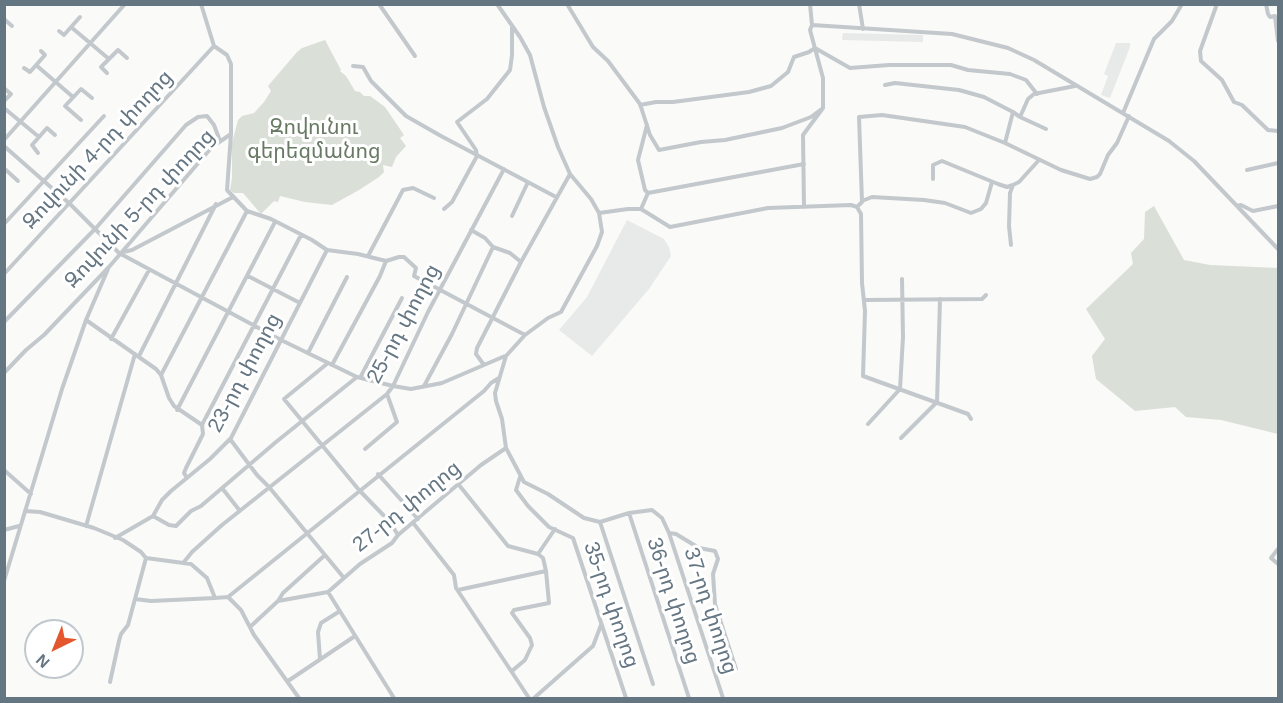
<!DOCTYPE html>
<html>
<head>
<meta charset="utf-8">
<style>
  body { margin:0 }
  #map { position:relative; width:1283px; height:703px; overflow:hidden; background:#fafaf8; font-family:Arial,sans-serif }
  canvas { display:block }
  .frame { position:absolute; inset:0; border:6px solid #657683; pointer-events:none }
  .north { position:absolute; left:24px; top:619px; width:60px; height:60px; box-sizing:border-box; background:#fff; border:2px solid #c1c8cd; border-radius:50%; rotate:223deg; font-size:16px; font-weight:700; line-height:24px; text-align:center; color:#657683 }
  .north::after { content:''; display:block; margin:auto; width:21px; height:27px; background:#e4572e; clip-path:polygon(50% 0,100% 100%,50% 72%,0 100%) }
</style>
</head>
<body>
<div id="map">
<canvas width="1283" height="703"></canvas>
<div class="frame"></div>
<div class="north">N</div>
</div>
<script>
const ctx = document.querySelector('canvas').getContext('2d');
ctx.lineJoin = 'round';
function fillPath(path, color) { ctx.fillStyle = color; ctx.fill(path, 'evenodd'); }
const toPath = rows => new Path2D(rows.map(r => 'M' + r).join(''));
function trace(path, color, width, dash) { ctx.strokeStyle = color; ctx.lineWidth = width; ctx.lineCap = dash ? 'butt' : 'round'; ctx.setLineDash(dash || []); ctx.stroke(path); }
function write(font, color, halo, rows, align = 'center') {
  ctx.font = font + ' Arial,"Noto Sans Armenian",sans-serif'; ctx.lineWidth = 6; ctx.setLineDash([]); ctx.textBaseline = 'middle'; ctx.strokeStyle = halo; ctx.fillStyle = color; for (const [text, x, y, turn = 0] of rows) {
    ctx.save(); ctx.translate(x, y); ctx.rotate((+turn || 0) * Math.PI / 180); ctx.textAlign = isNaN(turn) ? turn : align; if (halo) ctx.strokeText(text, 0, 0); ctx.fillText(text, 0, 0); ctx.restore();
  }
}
const built = toPath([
  [843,33,923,35,923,42,842,40],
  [1116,43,1130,43,1130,47,1110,98,1101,95,1108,76,1104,74],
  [627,220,664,239,669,247,671,256,649,289,592,356,559,330,587,297]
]);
const green = toPath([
  [325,40,341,70,340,71,346,76,355,91,360,92,364,96,370,96,385,107,404,135,400,138,406,146,396,157,392,167,383,165,384,172,379,177,359,190,332,205,305,202,280,196,278,202,274,201,261,214,243,193,234,193,230,190,232,178,232,143,238,120,242,116,254,113,264,102,271,91,268,86,297,52,302,48],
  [1154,206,1184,260,1210,265,1278,268,1278,434,1221,420,1186,417,1175,407,1135,411,1096,379,1092,356,1105,339,1086,309,1133,264,1131,253,1144,239,1145,212]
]);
const minor = toPath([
  [201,4,214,46],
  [379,4,415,56],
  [497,4,520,37,530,55,544,107,558,147,570,174,591,199,599,213,602,232,597,246,561,312,548,318,525,335,506,356,495,393,496,401,502,419,506,448,524,482,548,494,584,518,600,522,629,513,652,510,662,518,669,533,676,534,699,548,715,551,718,559,713,574,715,604,736,669],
  [567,4,593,47,608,61,640,104,650,135,659,150,701,142,725,140,782,128,811,117,823,108],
  [859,4,863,29],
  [1217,4,1200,51,1201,61,1222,80,1234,102,1242,105,1268,130,1278,131],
  [1266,4,1268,14,1270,17,1275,16],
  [1275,16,1278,41],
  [4,19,12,26],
  [812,25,952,34,1008,48,1034,60,1169,141,1194,161,1278,249],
  [71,27,109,59,101,67,107,73],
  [59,31,64,35,80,17],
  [109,59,118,50,127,58],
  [36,65,73,97],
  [353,66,363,67,371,81,406,116,441,136,556,197],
  [24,68,30,72,45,55,41,51],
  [885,85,895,83,959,90,984,97,1013,112],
  [4,101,11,94,5,89],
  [640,105,656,102,673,102,749,92,771,86,788,72,794,57,809,52,815,48,850,68,889,65,951,65,968,70,1010,74,1026,80,1037,94],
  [4,108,39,137],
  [1123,113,1154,39,1172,21,1182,4],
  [1020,117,1046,129],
  [81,120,65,106,81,89,92,98],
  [647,125,638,160,645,190,648,193],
  [231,134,227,190,247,211],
  [4,140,125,4],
  [1005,143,1013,112,1020,117,1028,99,1034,94,1075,86],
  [4,146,70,204,119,253,281,340,357,377,393,386,411,389,442,383,505,356],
  [38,153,32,145,47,128,55,135],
  [1247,170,1278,163],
  [4,172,6,170,18,181],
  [933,179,933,165,942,161,998,184,1007,187,1013,185,1010,193,1009,226,1011,245],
  [1013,185,1019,182,1039,160],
  [862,201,872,197,924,200,945,203,971,213,981,209,986,203,992,182],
  [1237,206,1241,205,1253,211,1278,206],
  [804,207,803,135,823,108,823,78,810,30,812,25,810,4],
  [857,207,862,202,859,117,882,115,965,127,1005,143,1061,170,1090,179,1097,177,1100,174,1108,155,1117,143,1129,116],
  [857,207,861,214,862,283,865,311,863,376,968,414,971,419],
  [444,209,452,202,477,156,476,150,457,122,487,99,510,70,512,55,512,27],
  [641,209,648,193,804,164],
  [599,213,628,209,641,209,670,227,768,208,851,205,857,207],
  [512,216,528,182],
  [4,224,104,116],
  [471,230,485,238,493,247,510,253,521,262],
  [119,253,132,250,233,197],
  [368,256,403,190,413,188,434,198],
  [4,274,214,46],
  [248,276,300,303],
  [865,300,982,299,986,295],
  [86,320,156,369,161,375,169,398,174,406,202,425,203,434,186,468,184,473,187,478],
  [4,322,96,228,186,125,198,117,207,116,214,125,220,141],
  [111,339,149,270],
  [308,353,347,277],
  [139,356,216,204],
  [328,363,284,399,359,490,390,522,398,535],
  [332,365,380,276,386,261,399,257,404,257,416,268,414,276,525,335],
  [484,365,476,354,477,348,521,262,570,174],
  [4,373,26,350,44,335,109,267,212,147,231,134,231,64,227,55,214,46],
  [161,375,247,211,271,219,312,240,327,250,358,254,386,261],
  [360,378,402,298],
  [424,386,452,334,493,247],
  [177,410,275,222],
  [868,424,900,389,903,337,902,279],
  [202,425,301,235],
  [901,438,937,402,940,299],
  [230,439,257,475,269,487,344,578],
  [365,449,397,422,387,394],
  [4,470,31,494],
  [378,474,418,519],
  [520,477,516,490,528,506,549,527,573,538,626,698],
  [459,485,508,546,538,554,555,529],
  [222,488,240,511],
  [25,511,40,512,94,528,123,540,141,552,146,558,191,564,207,578,215,598,228,597],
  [629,513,689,698],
  [153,516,169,525,176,526,191,511,201,506,276,442,357,377],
  [600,522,653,684],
  [414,524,454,575,456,588,529,698],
  [86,526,135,354],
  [4,530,19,526],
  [669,533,723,698],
  [115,538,153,516,162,500,171,491,210,459,231,438,327,250],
  [1278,549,1271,558,1278,564],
  [184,562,192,552,222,525,387,394,393,386,428,312,504,169],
  [4,581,62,389,86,320,108,269],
  [458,590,546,571,543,558,538,554],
  [328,592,360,564,392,543,398,535,481,465,506,448],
  [328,592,394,698],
  [135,599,151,601,215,598],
  [278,601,328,592],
  [250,627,278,601,283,593,325,555],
  [320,659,318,632,321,623,340,611],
  [512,671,525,660,532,645,530,638,512,613,514,610,549,603,546,571],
  [288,681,355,636],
  [110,682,119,641,121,634,128,625,146,558],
  [299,698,254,635,241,610,228,597,484,391,491,383,499,378],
  [534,698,593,646,601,625]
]);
const parkNames = [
  ["Զովունու",314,128],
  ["գերեզմանոց",314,152]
];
const streetNames = [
  ["Զովունի 4-րդ փողոց",98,150,-47],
  ["Զովունի 5-րդ փողոց",140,209,-47],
  ["25-րդ փողոց",404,324,-62],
  ["23-րդ փողոց",245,373,-62],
  ["27-րդ փողոց",407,507,-39],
  ["36-րդ փողոց",673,601,72],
  ["35-րդ փողոց",611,605,71],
  ["37-րդ փողոց",710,611,72]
];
fillPath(built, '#e8e9e9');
fillPath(green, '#dadfd7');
trace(minor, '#c3c8cc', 4);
write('21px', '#687a64', '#fff', parkNames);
write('21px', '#657683', '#fff', streetNames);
</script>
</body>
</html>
